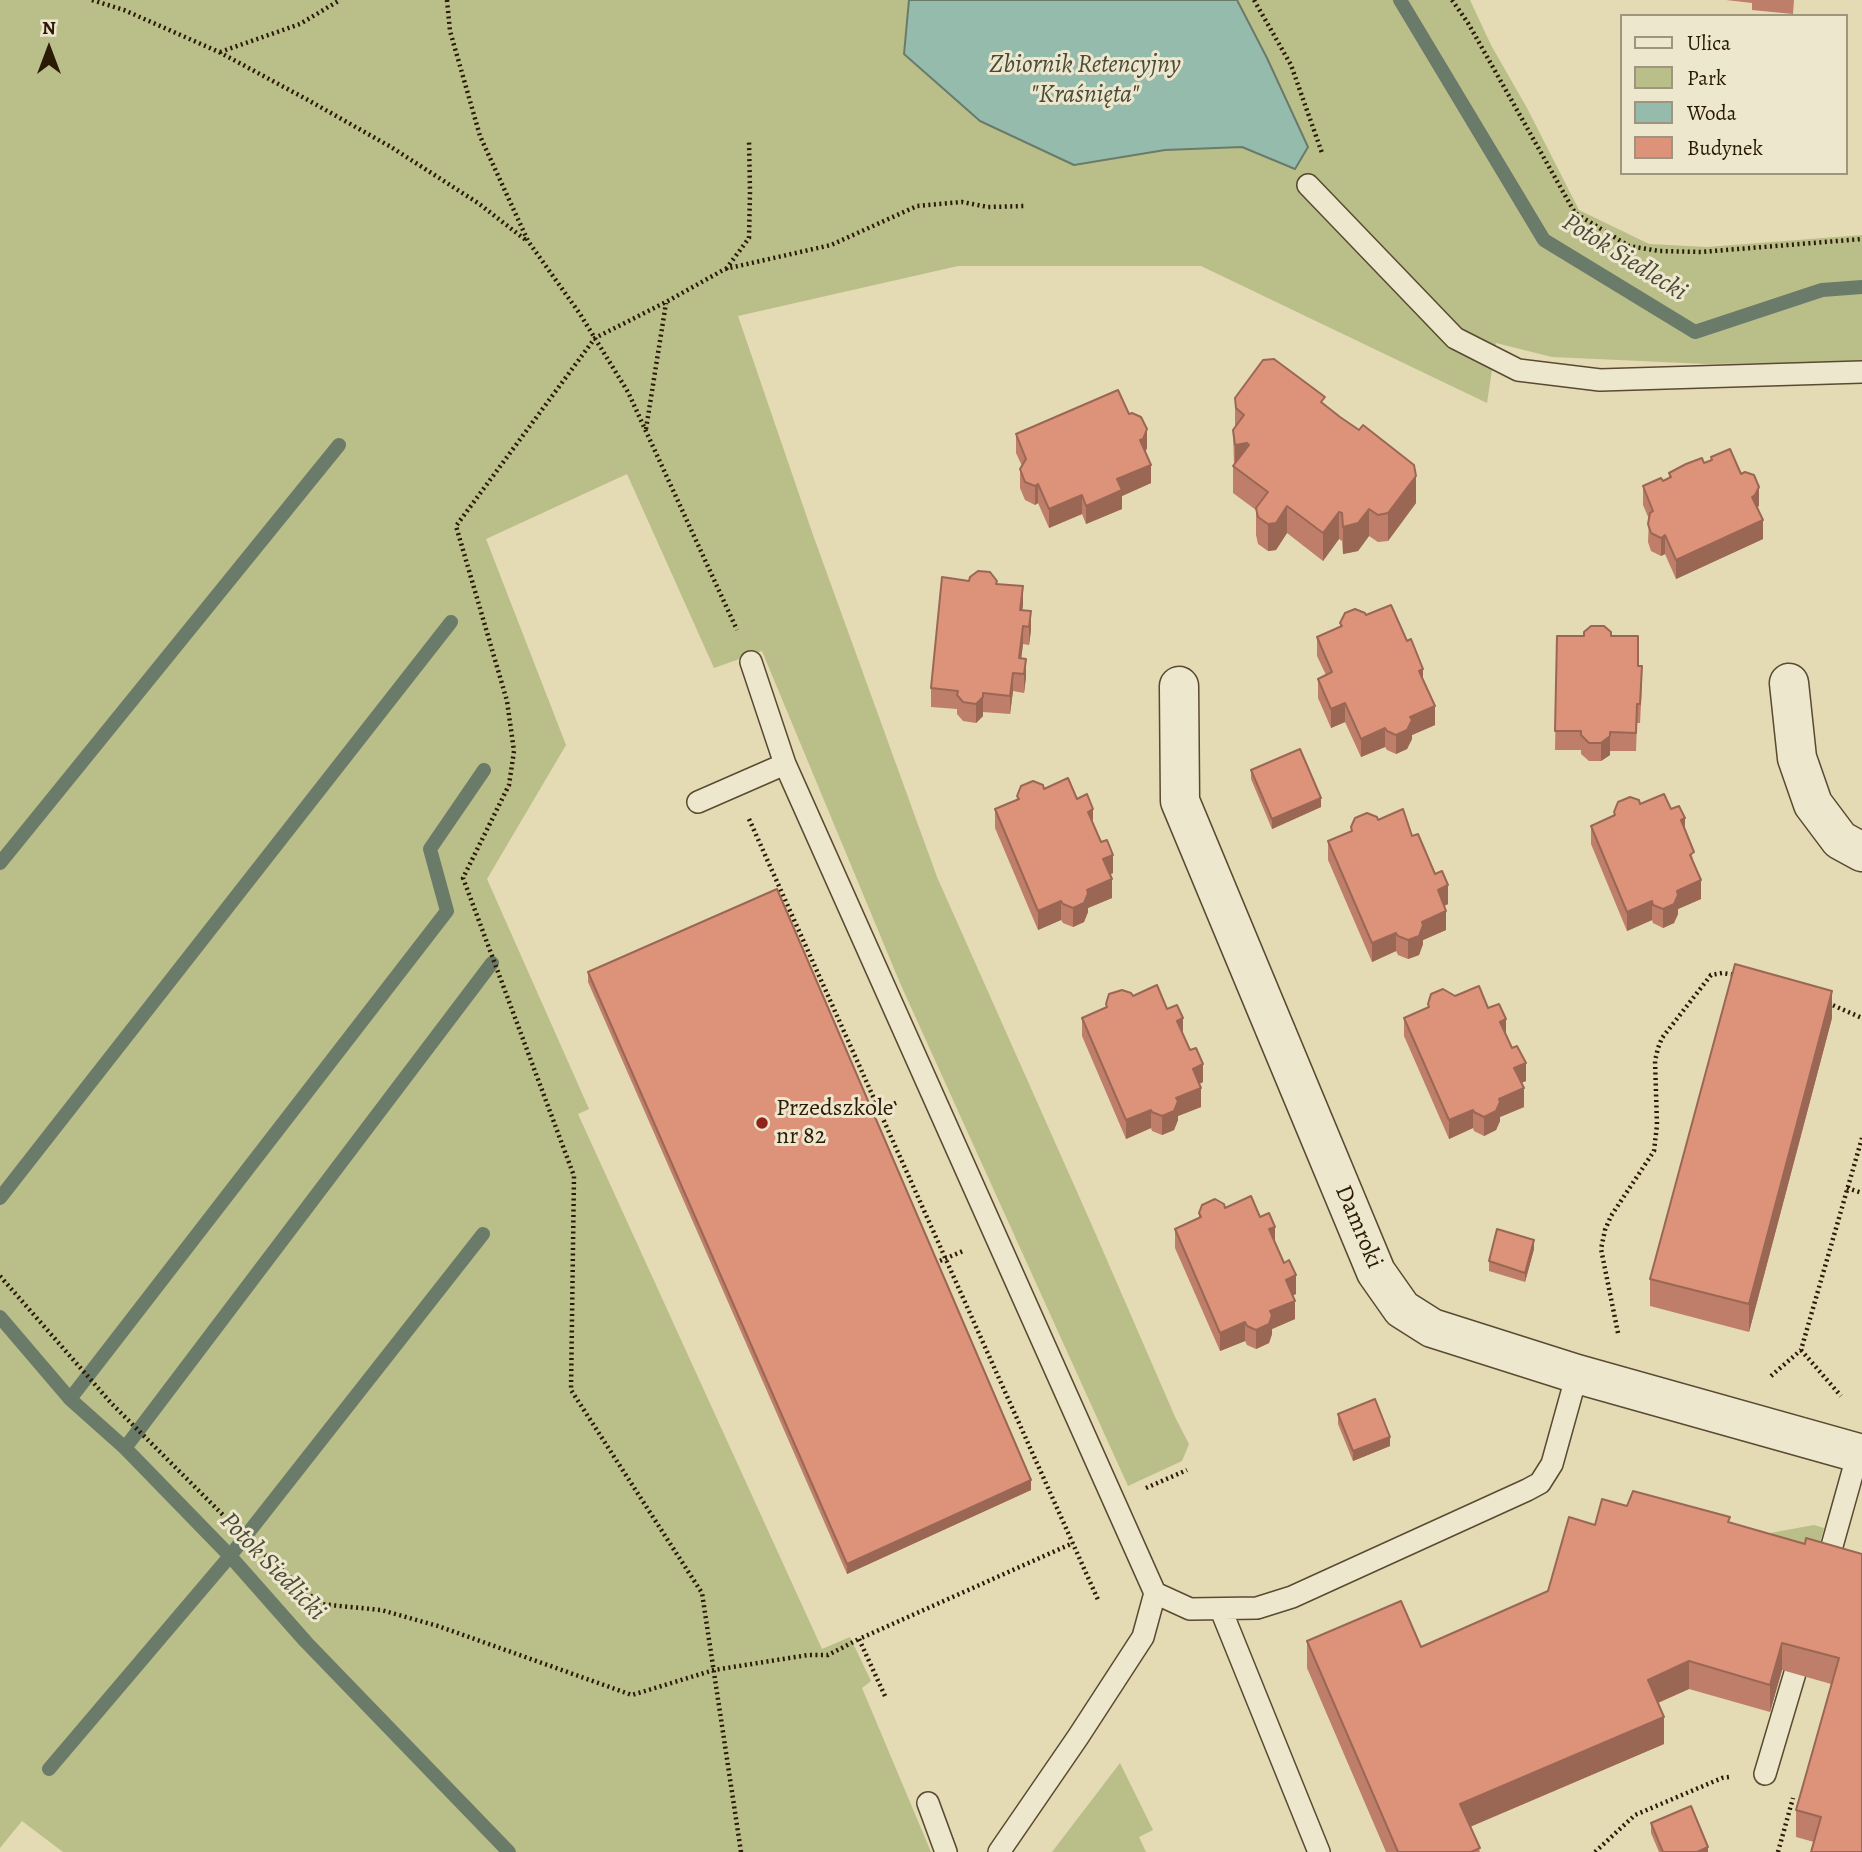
<!DOCTYPE html>
<html>
<head>
<meta charset="utf-8">
<style>
  body { margin:0 }
  #map { position:relative; width:1862px; height:1852px; overflow:hidden; background:#e4dab3; font-family:Alegreya,serif }
  canvas { display:block }
  .legend { position:absolute; left:1620px; top:14px; width:228px; height:161px; box-sizing:border-box; background:#ede7ce; border:2px solid #9f957e; margin:0; padding:9px 12px; list-style:none; font-size:21px; color:#2b1a06 }
  .legend li { display:flex; align-items:center; gap:14px; height:35px }
  .legend b { width:35px; border:2px solid #9f957e }
  .north { position:absolute; left:14px; top:14px; width:70px; height:70px; -webkit-text-stroke:5px #ede7ce; paint-order:stroke; rotate:0deg; font-size:19px; font-weight:700; line-height:28px; text-align:center; color:#2b1a06 }
  .north::after { content:''; display:block; margin:auto; width:24px; height:32px; background:#2b1a06; clip-path:polygon(50% 0,100% 100%,50% 72%,0 100%) }
</style>
</head>
<body>
<div id="map">
<canvas width="1862" height="1852"></canvas>
<ul class="legend">
<li><b style="height:9px;background:#ede7ce"></b>Ulica</li>
<li><b style="height:19px;background:#babe89"></b>Park</li>
<li><b style="height:19px;background:#95bbad"></b>Woda</li>
<li><b style="height:19px;background:#dd937a"></b>Budynek</li>
</ul>
<div class="north">N</div>
</div>
<script>
const ctx = document.querySelector('canvas').getContext('2d');
ctx.lineJoin = 'round';
function fillPath(path, color) { ctx.fillStyle = color; ctx.fill(path, 'evenodd'); }
const toPath = rows => new Path2D(rows.map(r => 'M' + r).join(''));
function trace(path, color, width, dash) { ctx.strokeStyle = color; ctx.lineWidth = width; ctx.lineCap = dash ? 'butt' : 'round'; ctx.setLineDash(dash || []); ctx.stroke(path); }
function write(font, color, halo, rows, align = 'center') {
  ctx.font = font + ' Alegreya,serif'; ctx.lineWidth = 6; ctx.setLineDash([]); ctx.textBaseline = 'middle'; ctx.strokeStyle = halo; ctx.fillStyle = color; for (const [text, x, y, turn = 0] of rows) {
    ctx.save(); ctx.translate(x, y); ctx.rotate((+turn || 0) * Math.PI / 180); ctx.textAlign = isNaN(turn) ? turn : align; if (halo) ctx.strokeText(text, 0, 0); ctx.fillText(text, 0, 0); ctx.restore();
  }
}
const green = toPath([
  [0,0,1470,0,1491,45,1527,108,1579,210,1649,244,1707,247,1862,235,1862,362,1706,364,1552,357,1496,343,1487,403,1201,266,958,266,738,316,813,535,937,877,1090,1221,1176,1419,1189,1444,1182,1461,1128,1486,900,983,762,651,714,668,627,474,486,539,566,745,487,879,589,1109,578,1114,822,1649,850,1637,871,1681,862,1688,931,1852,63,1852,22,1821,0,1848],
  [1814,1525,1824,1528,1813,1568,1732,1540],
  [1120,1763,1153,1830,1139,1837,1146,1852,1052,1852]
]);
const water = toPath([
  [909,0,1237,0,1267,58,1308,147,1295,169,1242,147,1165,150,1074,165,980,121,904,54,909,0]
]);
const stream = toPath([
  [1400,0,1544,240,1695,332,1822,290,1862,287],
  [0,863,339,445],
  [0,1198,451,622],
  [0,1317,70,1399,125,1448,230,1556,306,1642,509,1852],
  [70,1399,447,911,430,849,484,770],
  [125,1448,492,963],
  [49,1769,230,1556,483,1234]
]);
const path = toPath([
  [92,0,124,10,219,52,308,100,391,147,478,203,527,241],
  [447,0,450,31,480,136,528,241,580,314,628,392,737,630],
  [1254,0,1291,65,1322,153],
  [1452,0,1468,23,1575,213,1629,246,1659,251,1701,252,1862,239],
  [220,52,300,24,340,0],
  [726,269,749,238,750,192,749,140],
  [646,429,666,303],
  [749,819,1099,1602],
  [1828,1003,1862,1018],
  [879,1110,898,1102],
  [1847,1188,1862,1193],
  [935,1263,963,1251],
  [0,1276,112,1404,245,1537,320,1604,381,1610,438,1626,632,1695,714,1670,808,1655,828,1655,859,1639],
  [1618,1333,1601,1249,1605,1230,1611,1216,1654,1151,1657,1125,1655,1061,1658,1048,1662,1038,1711,975,1722,973,1736,975],
  [1801,1350,1841,1396],
  [1771,1376,1801,1350,1862,1138],
  [1146,1488,1187,1470],
  [885,1696,859,1639,1073,1543],
  [741,1852,702,1593,571,1390,574,1176,463,878,509,785,514,751,507,701,456,526,595,338,666,302,725,269,831,245,917,206,962,202,988,207,1024,206],
  [1595,1852,1635,1815,1722,1778,1729,1777],
  [1778,1852,1793,1798]
]);
const service = toPath([
  [1308,185,1455,338,1518,370,1600,380,1862,372],
  [751,662,785,764,1155,1593,1143,1637,1078,1737,999,1852],
  [698,802,785,764],
  [1825,1571,1858,1453],
  [1155,1593,1190,1609,1257,1608,1292,1597,1527,1490,1540,1483,1552,1464,1577,1374],
  [1221,1610,1319,1852],
  [1765,1774,1795,1673],
  [928,1803,946,1852]
]);
const minor = toPath([
  [1789,683,1797,758,1813,804,1840,840,1862,852],
  [1179,686,1180,801,1376,1272,1402,1309,1432,1328,1577,1374,1862,1454]
]);
const wall = toPath([
  [1726,0,1794,0,1793,14,1752,10,1752,3],
  [1235,398,1325,405,1416,503,1388,541,1378,542,1369,536,1358,551,1343,554,1342,541,1339,539,1323,561,1287,533,1276,550,1268,551,1258,544,1256,535,1256,510,1233,493,1233,466,1234,465,1233,430,1235,427],
  [1016,434,1147,448,1145,452,1151,483,1122,496,1122,509,1086,524,1082,514,1049,528,1038,503,1035,505,1025,500,1020,488,1020,469,1022,466,1016,453],
  [1711,457,1741,474,1759,505,1757,508,1763,539,1676,579,1665,554,1661,556,1651,551,1648,542,1649,519,1643,505,1643,486,1663,481,1669,478,1669,473,1704,463,1711,460],
  [997,584,1023,605,1022,610,1031,630,1029,645,1023,644,1021,658,1026,677,1024,693,1013,691,1010,714,983,712,983,716,976,723,963,721,957,714,957,709,931,707,931,688],
  [1340,623,1423,681,1435,725,1412,735,1412,739,1407,749,1396,754,1387,750,1385,747,1361,757,1345,722,1331,728,1318,698,1318,679,1326,675,1317,656,1317,637,1340,626],
  [1557,636,1611,636,1638,666,1642,685,1640,723,1637,723,1636,751,1610,751,1610,755,1601,761,1589,761,1581,754,1581,750,1555,750],
  [1251,770,1321,807,1272,829,1251,779],
  [1044,789,1077,799,1093,825,1113,873,1110,875,1112,898,1088,908,1088,912,1084,922,1073,927,1063,923,1061,920,1038,930,995,828,995,809,1017,800,1017,796],
  [1640,804,1671,809,1685,830,1694,863,1701,899,1678,909,1678,914,1674,923,1663,928,1653,923,1652,920,1627,931,1591,844,1591,826,1614,816,1614,812],
  [1378,820,1412,836,1448,904,1444,906,1446,930,1423,940,1423,944,1419,955,1408,959,1398,955,1396,951,1372,962,1328,860,1328,841,1351,831,1351,827],
  [588,972,1031,1490,847,1574,588,982],
  [1133,996,1167,1009,1183,1034,1203,1082,1199,1084,1201,1107,1178,1116,1178,1120,1174,1130,1162,1135,1152,1131,1151,1128,1126,1139,1082,1036,1082,1018,1106,1007,1106,1004],
  [1455,996,1488,1008,1506,1036,1526,1081,1521,1083,1524,1107,1500,1117,1500,1121,1496,1130,1484,1136,1474,1131,1473,1128,1449,1139,1404,1036,1404,1018,1428,1007,1428,1004],
  [1832,1018,1749,1332,1650,1306,1650,1279],
  [1225,1208,1260,1217,1275,1242,1296,1294,1293,1295,1295,1319,1272,1329,1272,1334,1269,1343,1256,1349,1247,1345,1245,1341,1220,1351,1175,1248,1175,1229,1199,1218,1199,1213],
  [1534,1249,1525,1282,1489,1271,1489,1261],
  [1338,1414,1390,1446,1353,1461,1338,1424],
  [1627,1506,1730,1523,1805,1544,1862,1554,1862,1852,1814,1842,1796,1837,1796,1810,1831,1684,1782,1670,1770,1712,1689,1689,1658,1703,1664,1744,1470,1827,1480,1852,1386,1852,1307,1668,1307,1641,1421,1647,1548,1591,1595,1525],
  [1651,1823,1708,1852,1659,1852,1651,1833]
]);
const shadedWall = toPath([
  [1147,429,1147,448,1143,458,1140,440],
  [1247,443,1247,470,1235,467,1235,445],
  [1151,465,1151,483,1122,496,1122,509,1086,524,1086,506,1117,479],
  [1416,476,1416,503,1388,541,1388,513],
  [1038,484,1038,503,1035,505,1035,486],
  [1759,487,1759,505,1755,514,1752,497],
  [1082,495,1082,514,1049,528,1049,509],
  [1287,506,1287,533,1276,550,1268,551,1268,524],
  [1369,509,1369,536,1358,551,1343,554,1343,527],
  [1339,512,1339,539,1323,561,1323,533],
  [1763,520,1763,539,1676,579,1676,560],
  [1665,535,1665,554,1661,556,1661,538],
  [1023,586,1023,605,1020,629,1020,610],
  [1031,611,1031,630,1029,645,1029,627],
  [1023,626,1023,644,1019,677,1019,658],
  [1026,659,1026,677,1024,693,1024,674],
  [1423,669,1423,687,1419,671],
  [1013,673,1013,691,1010,714,1010,696],
  [983,693,983,716,976,723,976,704],
  [1345,703,1345,722,1331,728,1331,709],
  [1435,706,1435,725,1412,735,1412,739,1407,749,1396,754,1396,735,1410,717],
  [1385,728,1385,747,1361,757,1361,739],
  [1610,732,1610,755,1601,761,1601,743],
  [1321,798,1321,807,1272,829,1272,819],
  [1093,809,1093,828,1088,812],
  [1685,818,1685,837,1681,820],
  [1113,855,1113,873,1103,877,1103,859],
  [1112,879,1112,898,1088,908,1088,912,1084,922,1073,927,1073,908,1087,890],
  [1701,880,1701,899,1678,909,1678,914,1674,923,1663,928,1663,909,1677,891],
  [1448,885,1448,904,1438,909,1438,890],
  [1061,901,1061,920,1038,930,1038,911],
  [1652,901,1652,920,1627,931,1627,912],
  [1446,911,1446,930,1423,940,1423,944,1419,955,1408,959,1408,940,1422,922],
  [1396,933,1396,951,1372,962,1372,943],
  [1832,991,1832,1018,1749,1332,1749,1304],
  [1183,1018,1183,1037,1177,1021],
  [1506,1019,1506,1038,1500,1022],
  [1526,1063,1526,1081,1514,1086,1514,1068],
  [1203,1064,1203,1082,1193,1087,1193,1069],
  [1201,1088,1201,1107,1178,1116,1178,1120,1174,1130,1162,1135,1162,1116,1176,1098],
  [1524,1088,1524,1107,1500,1117,1500,1121,1496,1130,1484,1136,1484,1117,1499,1099],
  [1151,1110,1151,1128,1126,1139,1126,1120],
  [1473,1110,1473,1128,1449,1139,1449,1120],
  [1275,1227,1275,1245,1269,1229],
  [1534,1240,1534,1249,1525,1282,1525,1273],
  [1296,1275,1296,1294,1286,1299,1286,1280],
  [1295,1301,1295,1319,1272,1329,1272,1334,1269,1343,1256,1349,1256,1330,1270,1311],
  [1245,1322,1245,1341,1220,1351,1220,1333],
  [1390,1437,1390,1446,1353,1461,1353,1451],
  [1031,1480,1031,1490,847,1574,847,1564],
  [1782,1643,1782,1670,1770,1712,1770,1685],
  [1689,1661,1689,1689,1648,1707,1648,1680],
  [1664,1717,1664,1744,1460,1831,1460,1804],
  [1708,1847,1708,1852,1697,1852]
]);
const building = toPath([
  [1274,359,1325,397,1321,402,1340,417,1359,430,1363,425,1414,465,1416,476,1388,513,1378,515,1369,509,1358,523,1343,527,1342,513,1339,512,1323,533,1287,506,1276,523,1268,524,1258,517,1256,508,1268,492,1233,466,1249,445,1247,443,1235,445,1233,430,1244,415,1236,408,1235,398,1263,360,1274,359],
  [1118,390,1129,414,1132,413,1141,417,1147,429,1143,439,1140,440,1151,465,1117,479,1122,490,1086,506,1082,495,1049,509,1038,484,1035,486,1025,482,1020,469,1026,459,1016,434,1118,390],
  [1730,449,1741,474,1745,472,1754,475,1759,487,1755,495,1752,497,1763,520,1676,560,1665,535,1661,538,1651,533,1648,524,1650,513,1653,511,1643,486,1661,478,1663,481,1671,477,1669,473,1686,464,1702,458,1704,463,1712,460,1711,457,1730,449],
  [978,571,990,572,997,581,996,584,1023,586,1020,610,1031,611,1029,627,1023,626,1019,658,1026,659,1024,674,1013,673,1010,696,983,693,983,697,976,704,963,702,957,695,958,691,931,688,942,577,969,581,970,577,978,571],
  [1391,605,1407,641,1411,639,1423,669,1419,671,1435,706,1410,717,1412,720,1407,730,1396,735,1387,731,1385,728,1361,739,1345,703,1331,709,1318,679,1332,672,1317,637,1342,626,1340,623,1345,613,1355,609,1365,613,1366,615,1391,605],
  [1591,626,1604,626,1611,632,1611,636,1638,636,1638,666,1642,666,1640,704,1637,704,1636,733,1610,732,1610,736,1601,743,1589,743,1581,735,1581,731,1555,731,1557,636,1584,636,1584,632,1591,626],
  [1300,749,1321,798,1272,819,1251,770,1300,749],
  [1068,778,1077,799,1087,794,1093,809,1088,812,1101,842,1107,840,1113,855,1103,859,1112,879,1087,890,1088,893,1084,903,1073,908,1063,904,1061,901,1038,911,995,809,1019,799,1017,796,1021,786,1033,781,1043,785,1044,789,1068,778],
  [1664,794,1671,809,1679,806,1685,818,1681,820,1694,852,1690,855,1701,880,1677,891,1678,895,1674,904,1663,909,1653,905,1652,901,1627,912,1591,826,1615,815,1614,812,1618,802,1630,797,1639,800,1640,804,1664,794],
  [1403,809,1412,836,1418,834,1435,874,1442,871,1448,885,1438,890,1446,911,1422,922,1423,925,1419,936,1408,940,1398,936,1396,933,1372,943,1328,841,1352,831,1351,827,1355,818,1367,813,1377,817,1378,820,1403,809],
  [777,889,1031,1480,847,1564,588,972,777,889],
  [1735,964,1832,991,1749,1304,1650,1279,1735,964],
  [1157,985,1167,1009,1177,1005,1183,1018,1177,1021,1190,1050,1196,1048,1203,1064,1193,1069,1201,1088,1176,1098,1178,1101,1174,1111,1162,1116,1152,1112,1151,1110,1126,1120,1082,1018,1107,1007,1106,1004,1109,994,1122,990,1131,993,1133,996,1157,985],
  [1479,986,1488,1008,1499,1004,1506,1019,1500,1022,1512,1048,1517,1046,1526,1063,1514,1068,1524,1088,1499,1099,1500,1102,1496,1111,1484,1117,1474,1112,1473,1110,1449,1120,1404,1018,1429,1007,1428,1004,1431,994,1443,989,1455,996,1479,986],
  [1251,1196,1260,1217,1269,1213,1275,1227,1269,1229,1284,1263,1289,1260,1296,1275,1286,1280,1295,1301,1270,1311,1272,1315,1269,1324,1256,1330,1247,1326,1245,1322,1220,1333,1175,1229,1201,1217,1199,1213,1202,1205,1215,1199,1224,1204,1225,1208,1251,1196],
  [1497,1229,1534,1240,1525,1273,1489,1261,1497,1229],
  [1375,1399,1390,1437,1353,1451,1338,1414,1375,1399],
  [1633,1491,1730,1517,1728,1522,1805,1544,1806,1538,1862,1554,1862,1852,1811,1852,1821,1817,1796,1810,1839,1658,1782,1643,1770,1685,1689,1661,1648,1680,1664,1717,1460,1804,1480,1848,1471,1852,1398,1852,1307,1641,1401,1601,1421,1647,1548,1591,1569,1517,1595,1525,1602,1499,1627,1506,1633,1491],
  [1691,1806,1708,1847,1697,1852,1663,1852,1651,1823,1691,1806]
]);
const markers = [
  [762,1123,7,"#8f2418"]
];
const poiNames = [
  ["Przedszkole",776,1109],
  ["nr 82",776,1137]
];
const streetNames = [
  ["Damroki",1358,1227,67]
];
const waterNames = [
  ["Zbiornik Retencyjny",1085,66],
  ["\"Kraśnięta\"",1085,96],
  ["Potok Siedlecki",1624,258,32],
  ["Potok Siedlicki",272,1567,46]
];
fillPath(green, '#babe89');
fillPath(water, '#95bbad');
trace(water, '#6b7b6a', 2);
trace(stream, '#6b7b6a', 14);
trace(service, '#594a31', 24);
trace(minor, '#594a31', 41);
trace(path, '#2b1a06', 4.5, [2, 3.5]);
trace(service, '#ede7ce', 21);
trace(minor, '#ede7ce', 38);
fillPath(wall, '#be7e69');
fillPath(shadedWall, '#9b6755');
fillPath(building, '#dd937a');
trace(building, '#9b6755', 2);
for (const [x, y, r, color] of markers) { const dot = new Path2D(); dot.arc(x, y, r, 0, 2 * Math.PI); ctx.fillStyle = color; ctx.fill(dot); trace(dot, '#ede7ce', 2.5); }
write('24px', '#2b1a06', '#ede7ce', poiNames, 'left');
write('24px', '#2b1a06', '#ede7ce', streetNames);
write('italic 26px', '#4b4a38', '#ede7ce', waterNames);
</script>
</body>
</html>
